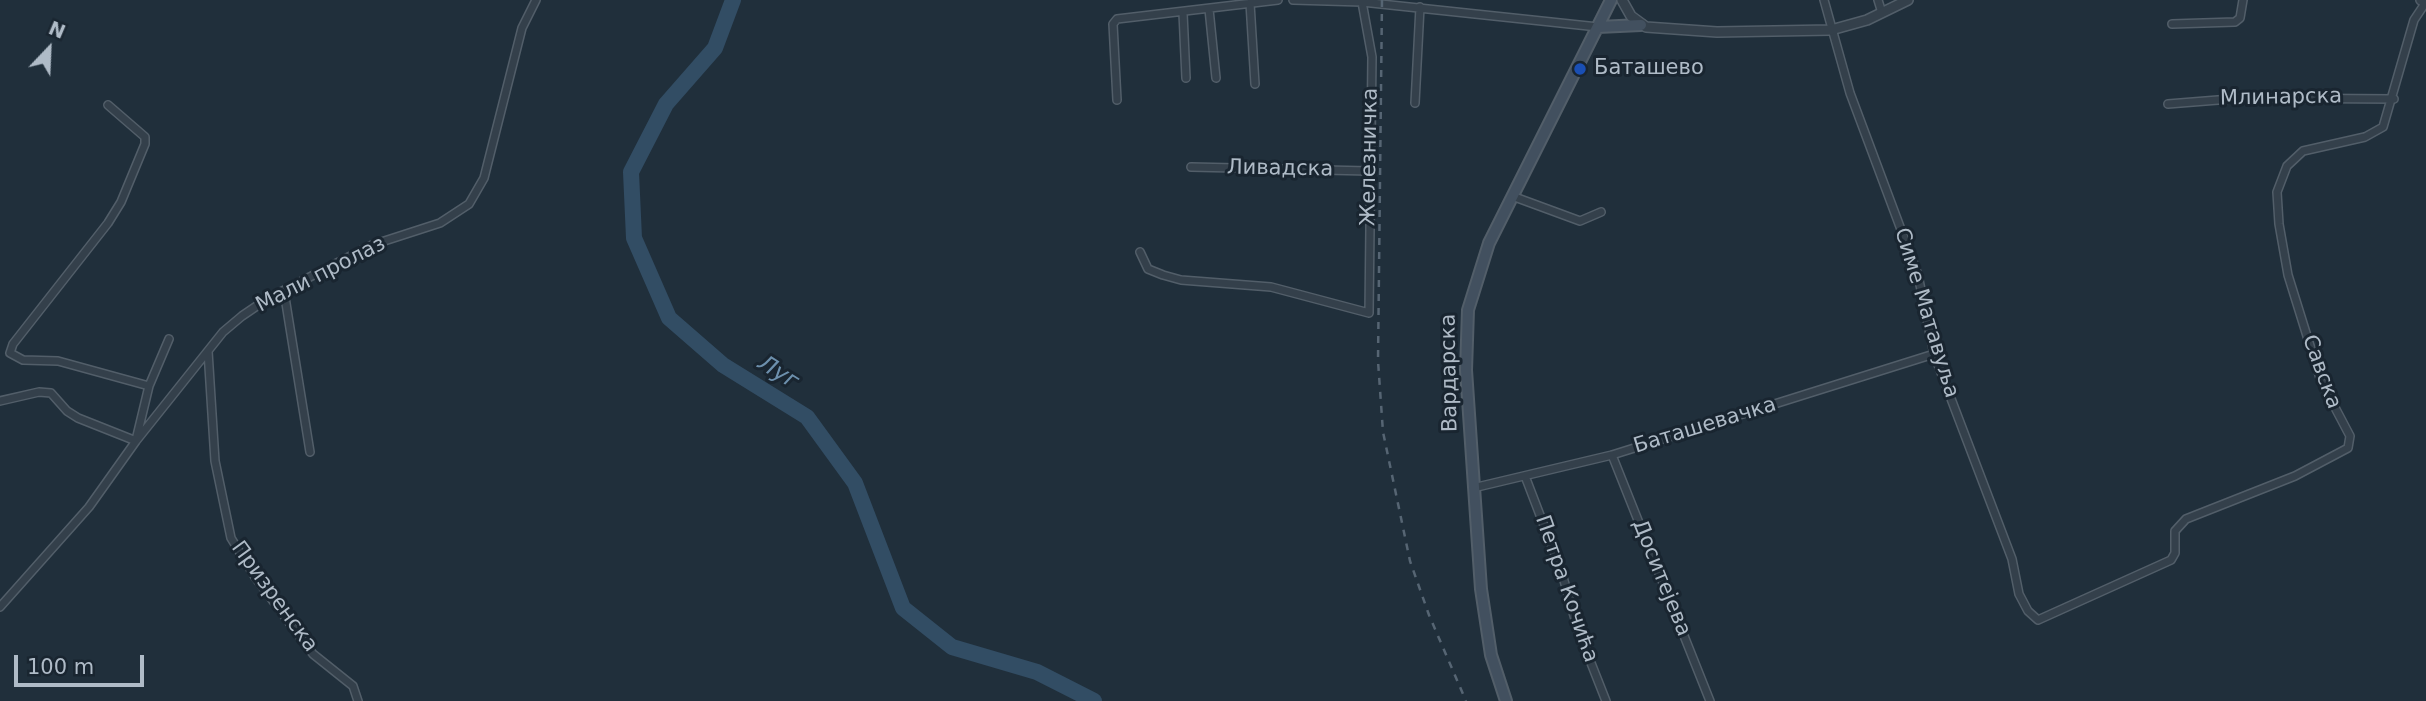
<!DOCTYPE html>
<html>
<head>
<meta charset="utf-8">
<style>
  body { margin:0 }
  #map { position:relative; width:2426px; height:701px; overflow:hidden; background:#202f3b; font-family:"DejaVu Sans",sans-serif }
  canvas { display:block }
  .north { position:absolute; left:14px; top:14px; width:70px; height:70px; -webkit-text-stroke:5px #192530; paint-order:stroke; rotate:23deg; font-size:19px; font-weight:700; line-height:28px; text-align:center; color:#afbbc7 }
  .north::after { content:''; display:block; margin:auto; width:24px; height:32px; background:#afbbc7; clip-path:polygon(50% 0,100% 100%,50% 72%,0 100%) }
  .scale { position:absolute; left:14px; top:655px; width:130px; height:32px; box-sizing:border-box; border:4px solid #afbbc7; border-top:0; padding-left:9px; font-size:21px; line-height:24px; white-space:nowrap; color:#afbbc7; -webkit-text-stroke:5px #192530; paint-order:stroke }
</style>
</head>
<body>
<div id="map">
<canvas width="2426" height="701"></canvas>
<div class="north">N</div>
<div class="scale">100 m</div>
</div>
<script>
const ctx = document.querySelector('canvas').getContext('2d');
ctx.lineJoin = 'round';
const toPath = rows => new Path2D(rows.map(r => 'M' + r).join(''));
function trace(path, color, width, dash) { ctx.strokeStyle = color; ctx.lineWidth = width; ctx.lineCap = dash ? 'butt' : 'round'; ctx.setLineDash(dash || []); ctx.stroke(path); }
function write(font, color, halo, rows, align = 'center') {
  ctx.font = font + ' "DejaVu Sans",sans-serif'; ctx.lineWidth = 6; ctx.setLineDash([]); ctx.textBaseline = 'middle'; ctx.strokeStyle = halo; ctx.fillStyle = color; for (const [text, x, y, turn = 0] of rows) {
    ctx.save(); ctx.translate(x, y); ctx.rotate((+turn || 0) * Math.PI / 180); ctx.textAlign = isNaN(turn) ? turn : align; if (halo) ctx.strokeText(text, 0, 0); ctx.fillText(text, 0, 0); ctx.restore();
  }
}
const river = toPath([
  [733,0,715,48,666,104,631,172,634,238,669,318,723,365,807,417,855,483,903,608,952,647,1037,672,1094,701]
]);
const minor = toPath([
  [1293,0,1362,2,1598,27],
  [1824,0,1850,93,1918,275,1934,354,2012,559,2019,594,2028,611,2038,620,2171,560,2175,553,2175,531,2186,519,2295,476,2348,448,2350,436,2321,381,2288,275,2279,224,2277,192,2287,166,2303,151,2365,137,2383,127,2414,20,2426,2],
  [1878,0,1882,13],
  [1250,3,1255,84],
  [1209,9,1216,78],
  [1183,13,1186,78],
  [2172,24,2235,22,2240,18,2243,0],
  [1117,100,1113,24,1117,19,1278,0],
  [1415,103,1420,7],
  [2168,104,2243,98,2394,99],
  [108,105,145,137,145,144,121,202,108,223,13,344,10,353,23,360,58,361,149,386,136,440],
  [1191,167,1369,171],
  [1512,196,1580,221,1601,212],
  [1140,252,1148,269,1163,275,1181,280,1271,287,1369,313,1372,57,1362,2],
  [284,291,310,452],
  [208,351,215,461,231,538,255,577,313,654,353,686,358,701],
  [149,386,169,339],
  [0,401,39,392,51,393,67,411,78,418,136,441],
  [1612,455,1710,701],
  [1525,476,1561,570,1578,630,1606,701],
  [1473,488,1612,455,1934,354],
  [0,607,89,507,136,441,223,332,242,316,267,299,372,245,440,223,469,204,484,178,522,28,536,0]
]);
const tertiary = toPath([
  [1622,0,1631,16,1646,27,1717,32,1831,30,1867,20,1908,0],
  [2421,0,2426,2]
]);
const secondary = toPath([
  [1598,27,1641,25],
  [1506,701,1491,655,1481,589,1466,370,1468,310,1489,243,1611,0]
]);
const rail = toPath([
  [1382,0,1378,361,1383,432,1410,561,1429,615,1466,701]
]);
const markers = [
  [1580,69,7,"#1a4fb4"]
];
const poiNames = [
  ["Баташево",1594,69]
];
const streetNames = [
  ["Млинарска",2281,98,-1],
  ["Железничка",1370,157,-89],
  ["Ливадска",1280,169,1],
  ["Мали пролаз",321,275,-27],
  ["Симе Матавуља",1926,313,73],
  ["Савска",2321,372,70],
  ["Вардарска",1450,373,-91],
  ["Баташевачка",1705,426,-17],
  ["Доситејева",1661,578,68],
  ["Петра Кочића",1566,589,71],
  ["Призренска",274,597,54]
];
const waterNames = [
  ["Луг",778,373,32]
];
trace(river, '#324d64', 16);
trace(minor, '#525e69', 10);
trace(tertiary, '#525e69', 12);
trace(secondary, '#525e69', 14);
trace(minor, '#34404b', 7);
trace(tertiary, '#34404b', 9);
trace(secondary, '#42505f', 10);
trace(rail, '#566573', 2.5, [7, 7]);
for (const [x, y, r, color] of markers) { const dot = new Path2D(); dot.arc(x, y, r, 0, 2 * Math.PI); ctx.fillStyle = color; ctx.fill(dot); trace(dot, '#192530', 2.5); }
write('21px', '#afbbc7', '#192530', poiNames, 'left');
write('21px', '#afbbc7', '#192530', streetNames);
write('italic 23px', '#6d90ad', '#192530', waterNames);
</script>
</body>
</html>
